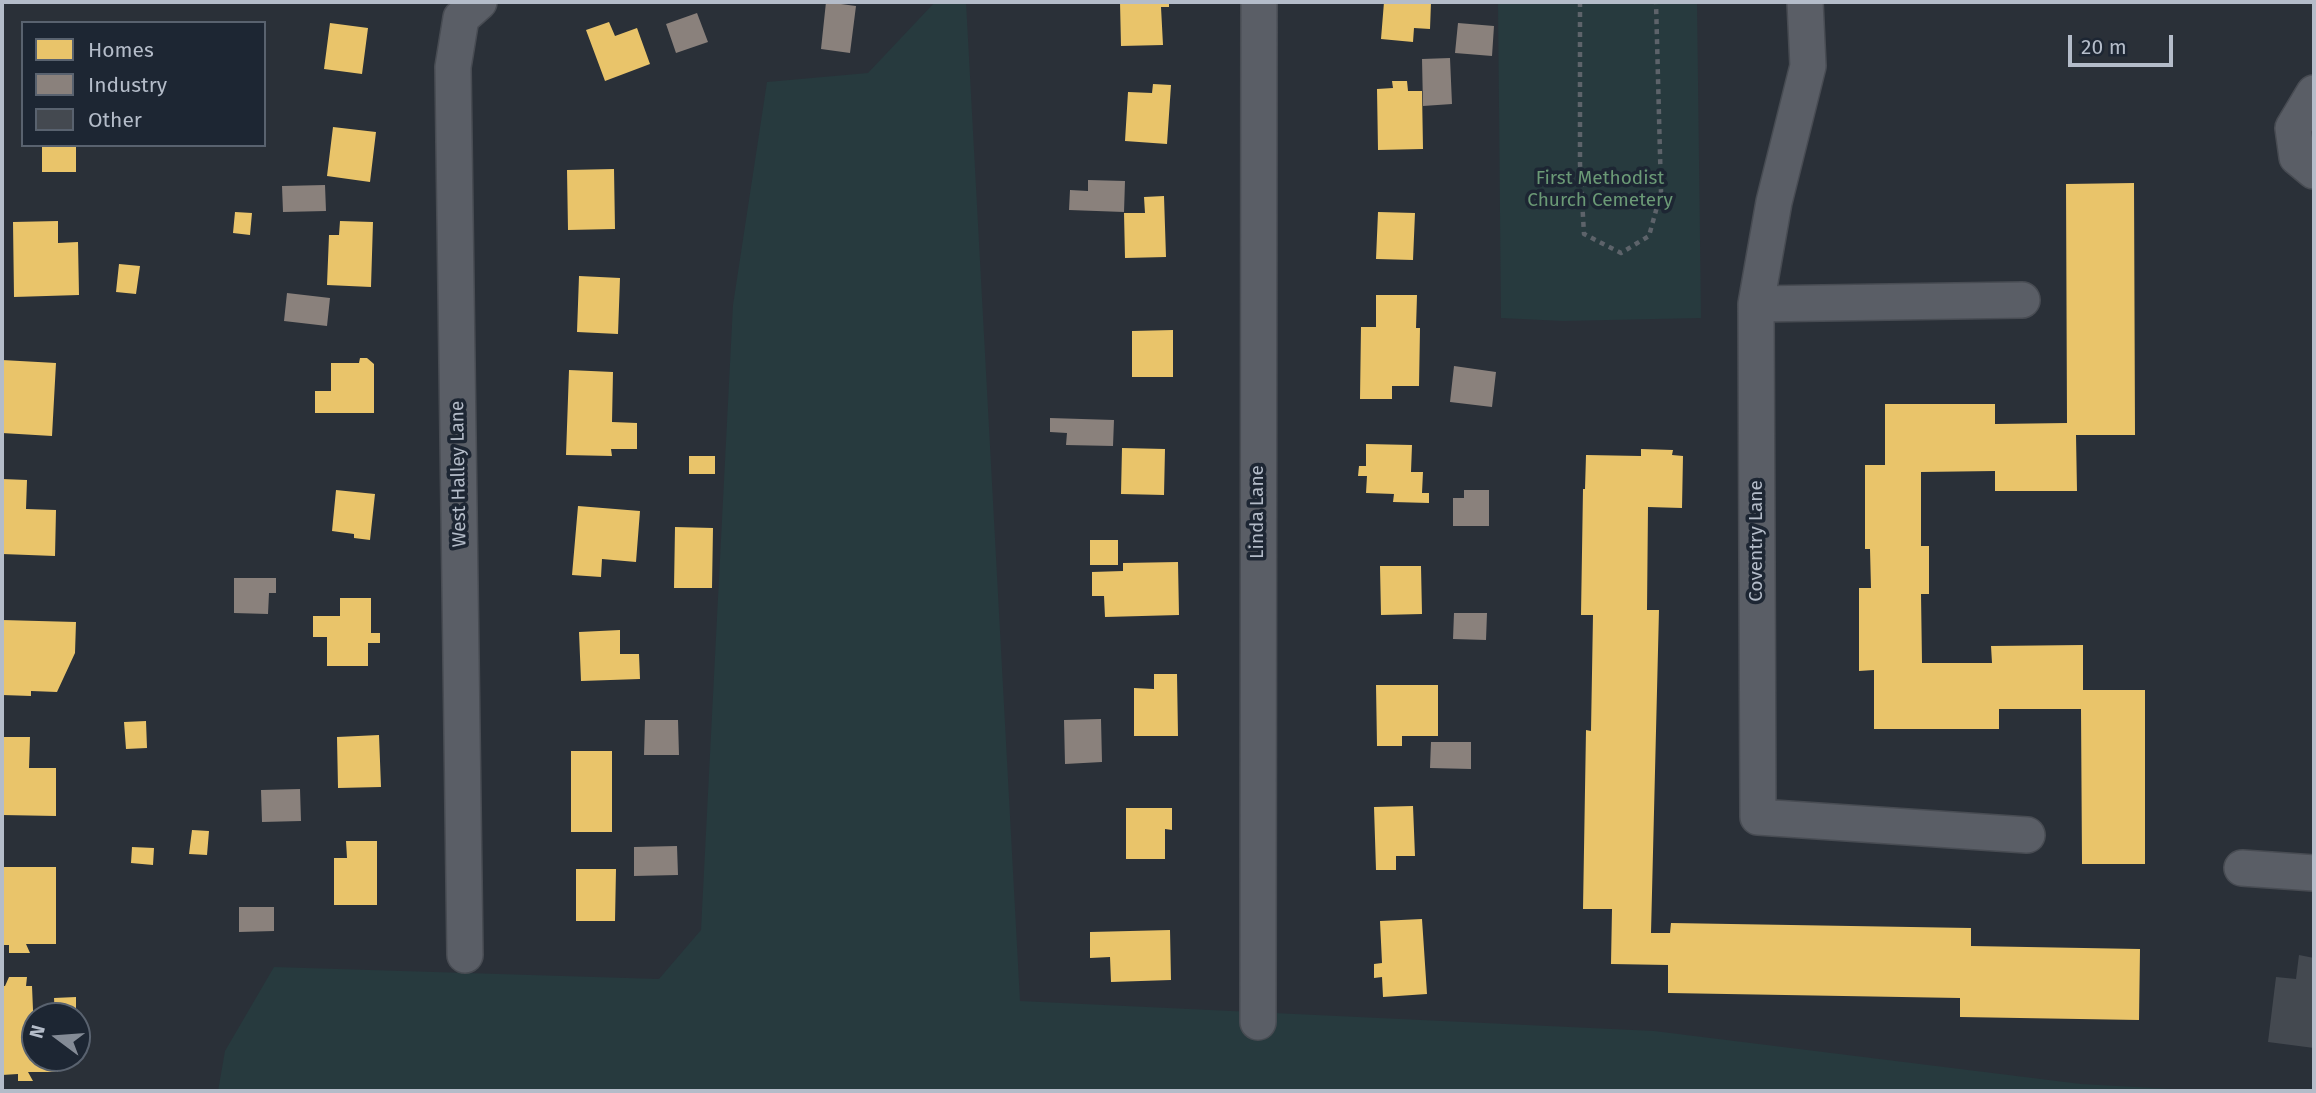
<!DOCTYPE html>
<html>
<head>
<meta charset="utf-8">
<style>
  body { margin:0 }
  #map { position:relative; width:2316px; height:1093px; overflow:hidden; background:#2a3038; font-family:"Fira Sans",sans-serif }
  canvas { display:block }
  .frame { position:absolute; inset:0; border:4px solid #b4bcc9; pointer-events:none }
  .legend { position:absolute; left:21px; top:21px; width:245px; height:126px; box-sizing:border-box; background:#1d2633; border:2px solid #59626f; margin:0; padding:9px 12px; list-style:none; font-size:21px; color:#b4bcc9 }
  .legend li { display:flex; align-items:center; gap:14px; height:35px }
  .legend b { width:35px; border:2px solid #59626f }
  .north { position:absolute; left:21px; top:1002px; width:70px; height:70px; box-sizing:border-box; background:#1d2633; border:2px solid #59626f; border-radius:50%; rotate:286deg; font-size:19px; font-weight:700; line-height:28px; text-align:center; color:#b4bcc9 }
  .north::after { content:''; display:block; margin:auto; width:24px; height:32px; background:#848b96; clip-path:polygon(50% 0,100% 100%,50% 72%,0 100%) }
  .scale { position:absolute; left:2068px; top:35px; width:105px; height:32px; box-sizing:border-box; border:4px solid #b4bcc9; border-top:0; padding-left:9px; font-size:21px; line-height:24px; white-space:nowrap; color:#b4bcc9; -webkit-text-stroke:5px #1d2633; paint-order:stroke }
</style>
</head>
<body>
<div id="map">
<canvas width="2316" height="1093"></canvas>
<div class="frame"></div>
<ul class="legend">
<li><b style="height:19px;background:#e9c46a"></b>Homes</li>
<li><b style="height:19px;background:#8a817c"></b>Industry</li>
<li><b style="height:19px;background:#444950"></b>Other</li>
</ul>
<div class="north">N</div>
<div class="scale">20 m</div>
</div>
<script>
const ctx = document.querySelector('canvas').getContext('2d');
ctx.lineJoin = 'round';
function fillPath(path, color) { ctx.fillStyle = color; ctx.fill(path, 'evenodd'); }
const toPath = rows => new Path2D(rows.map(r => 'M' + r).join(''));
function trace(path, color, width, dash) { ctx.strokeStyle = color; ctx.lineWidth = width; ctx.lineCap = dash ? 'butt' : 'round'; ctx.setLineDash(dash || []); ctx.stroke(path); }
function write(font, color, halo, rows, align = 'center') {
  ctx.font = font + ' "Fira Sans",sans-serif'; ctx.lineWidth = 7; ctx.setLineDash([]); ctx.textBaseline = 'middle'; ctx.strokeStyle = halo; ctx.fillStyle = color; for (const [text, x, y, turn = 0] of rows) {
    ctx.save(); ctx.translate(x, y); ctx.rotate((+turn || 0) * Math.PI / 180); ctx.textAlign = isNaN(turn) ? turn : align; if (halo) ctx.strokeText(text, 0, 0); ctx.fillText(text, 0, 0); ctx.restore();
  }
}
const green = toPath([
  [935,2,966,2,1020,1001,1654,1031,2081,1084,2207,1091,218,1091,225,1051,274,967,659,979,701,930,733,305,767,82,868,73],
  [1498,2,1697,2,1701,318,1563,321,1501,318]
]);
const homes = toPath([
  [1120,2,1169,2,1169,7,1161,7,1163,45,1121,46],
  [1384,2,1431,2,1430,29,1414,28,1413,42,1381,39],
  [609,22,615,36,637,28,650,64,605,81,586,30],
  [330,23,368,28,362,74,324,69],
  [1392,81,1407,81,1408,91,1422,91,1423,149,1378,150,1377,89,1393,88],
  [1153,84,1171,85,1167,144,1125,141,1128,92,1152,93],
  [333,127,376,132,370,182,327,176],
  [42,145,76,145,76,172,42,172],
  [614,169,615,229,568,230,567,170],
  [2134,183,2135,435,2076,435,2077,491,1995,491,1995,471,1921,472,1921,546,1929,546,1929,594,1921,594,1922,663,1992,663,1991,646,2083,645,2083,690,2145,690,2145,864,2082,864,2081,709,1999,709,1999,729,1874,729,1874,670,1859,671,1859,588,1871,588,1870,549,1865,549,1865,465,1885,465,1885,404,1995,404,1995,424,2067,423,2066,184],
  [1164,196,1166,257,1125,258,1124,213,1145,213,1144,197],
  [235,212,252,213,250,235,233,233],
  [1378,212,1415,213,1413,260,1376,259],
  [58,221,58,243,78,242,79,295,14,297,13,222],
  [340,221,373,222,371,287,327,285,329,235,339,235],
  [119,264,140,266,136,294,116,292],
  [579,276,620,278,618,334,577,332],
  [1376,295,1417,295,1416,328,1420,328,1419,386,1392,386,1392,399,1360,399,1361,327,1376,327],
  [1173,330,1173,377,1132,377,1132,331],
  [360,358,367,358,374,364,374,413,315,413,315,391,331,391,331,363,359,363],
  [2,360,56,363,52,436,2,433],
  [569,370,613,372,612,422,637,423,637,449,611,449,612,456,566,455],
  [1366,444,1412,445,1411,472,1423,472,1422,493,1429,493,1429,503,1393,502,1394,494,1366,493,1367,476,1358,476,1359,466,1366,466],
  [1122,448,1165,449,1164,495,1121,494],
  [1641,449,1673,450,1672,455,1683,456,1682,508,1648,507,1647,610,1659,610,1651,933,1670,933,1671,923,1971,928,1971,946,2140,949,2139,1020,1960,1017,1960,998,1668,993,1668,965,1611,964,1612,909,1583,909,1586,730,1591,731,1593,615,1581,615,1583,489,1585,489,1586,455,1641,456],
  [689,456,715,456,715,474,689,474],
  [2,479,27,480,26,509,56,510,55,556,2,554],
  [336,490,375,494,370,540,354,538,354,534,332,531],
  [578,506,640,511,636,562,602,559,601,577,572,575],
  [675,527,713,528,712,588,674,588],
  [1090,540,1118,540,1118,565,1090,565],
  [1178,562,1179,615,1105,617,1104,596,1092,596,1092,572,1123,571,1123,563],
  [1380,566,1421,566,1422,614,1381,615],
  [340,598,371,598,371,633,380,633,380,643,368,643,368,666,327,666,327,637,313,637,313,616,340,616],
  [2,620,76,622,75,653,57,692,31,691,31,696,2,695],
  [620,630,620,654,639,654,640,679,581,681,579,632],
  [1154,674,1177,674,1178,736,1134,736,1134,688,1154,689],
  [1376,685,1438,685,1438,736,1402,736,1402,746,1377,746],
  [146,721,147,748,126,749,124,722],
  [379,735,381,787,338,788,337,737],
  [2,737,30,737,29,768,56,768,56,816,2,815],
  [571,751,612,751,612,832,571,832],
  [1413,806,1415,856,1396,856,1396,870,1376,870,1374,807],
  [1126,808,1172,808,1172,830,1165,829,1165,859,1126,859],
  [192,830,209,831,207,855,189,854],
  [346,841,377,841,377,905,334,905,334,858,347,858],
  [132,847,154,848,153,865,131,863],
  [2,867,56,867,56,944,26,944,30,953,9,953,9,945,2,945],
  [576,869,616,869,615,921,576,921],
  [1422,919,1427,994,1383,997,1382,977,1374,978,1374,964,1382,963,1380,921],
  [1170,930,1171,980,1111,982,1110,957,1090,958,1090,932],
  [9,977,27,977,26,986,32,986,35,1058,58,1058,58,1072,28,1072,33,1081,18,1081,18,1074,2,1075,2,986,5,986],
  [76,997,76,1016,55,1016,54,998]
]);
const industry = toPath([
  [826,2,856,6,850,53,821,49],
  [697,13,708,42,676,53,666,24],
  [1458,23,1494,26,1492,56,1455,53],
  [1450,58,1452,104,1423,106,1422,59],
  [1088,180,1125,181,1124,212,1069,210,1070,190,1088,191],
  [325,185,326,211,283,212,282,186],
  [287,293,330,298,327,326,284,321],
  [1454,366,1496,372,1492,407,1450,402],
  [1050,418,1114,420,1113,446,1066,445,1067,433,1050,432],
  [1464,490,1489,490,1489,526,1453,526,1453,498,1464,498],
  [234,578,276,578,276,593,269,593,268,614,234,613],
  [1454,613,1487,613,1486,640,1453,639],
  [1101,719,1102,762,1065,764,1064,720],
  [645,720,678,720,679,755,644,755],
  [1431,742,1471,742,1471,769,1430,768],
  [300,789,301,821,262,822,261,790],
  [677,846,678,875,634,876,634,847],
  [239,907,274,907,274,931,239,932]
]);
const building = toPath([
  [2299,955,2314,958,2314,1048,2268,1042,2276,977,2296,979]
]);
const path = toPath([
  [1580,2,1580,164,1584,234,1621,253,1649,236,1661,192,1656,2]
]);
const street = toPath([
  [1805,2,1808,66,1774,202,1756,304,1758,817,2027,835],
  [2314,93,2293,128,2297,157,2314,171],
  [1756,304,2022,300],
  [2242,868,2314,873],
  [465,955,453,67,461,18,479,2],
  [1258,1022,1259,2]
]);
const parkNames = [
  ["First Methodist",1600,179],
  ["Church Cemetery",1600,201]
];
const streetNames = [
  ["West Halley Lane",459,474,-91],
  ["Linda Lane",1258,512,-90],
  ["Coventry Lane",1757,541,-90]
];
fillPath(green, '#273a3e');
fillPath(homes, '#e9c46a');
fillPath(industry, '#8a817c');
fillPath(building, '#444950');
trace(street, '#484c53', 38);
trace(path, '#5d636a', 4.5, [5, 5]);
trace(street, '#5a5e66', 35);
write('19px', '#6b9a76', '#1d2633', parkNames);
write('19px', '#b4bcc9', '#1d2633', streetNames);
</script>
</body>
</html>
